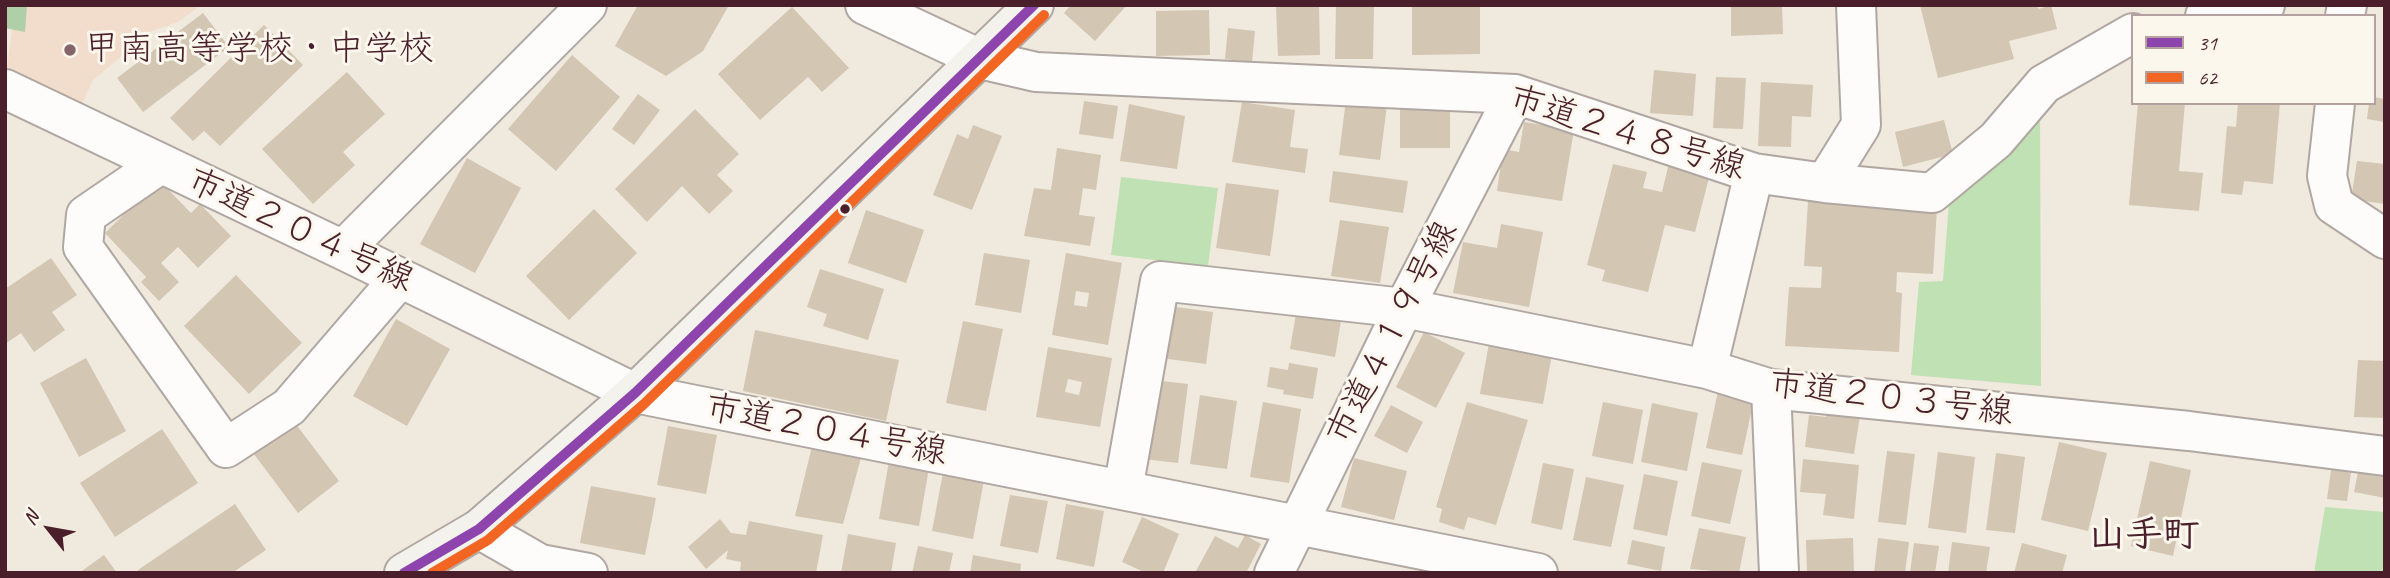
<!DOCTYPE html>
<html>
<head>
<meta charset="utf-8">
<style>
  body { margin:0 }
  #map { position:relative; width:2390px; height:578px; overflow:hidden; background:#f0e9de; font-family:Caveat,sans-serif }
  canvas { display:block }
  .frame { position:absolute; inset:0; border:7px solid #4a1f2b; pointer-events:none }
  .legend { position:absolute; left:2131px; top:14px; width:245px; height:91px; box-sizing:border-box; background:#fbf7ec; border:2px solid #b4a19f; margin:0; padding:9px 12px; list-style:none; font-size:21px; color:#4a1f2b }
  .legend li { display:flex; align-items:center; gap:14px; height:35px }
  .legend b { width:35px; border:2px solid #b4a19f }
  .north { position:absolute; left:14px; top:494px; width:70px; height:70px; -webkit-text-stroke:5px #fbf7ec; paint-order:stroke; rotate:301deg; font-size:19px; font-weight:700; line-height:28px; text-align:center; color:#4a1f2b }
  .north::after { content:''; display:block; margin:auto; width:24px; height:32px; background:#4a1f2b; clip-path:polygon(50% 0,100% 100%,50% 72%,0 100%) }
</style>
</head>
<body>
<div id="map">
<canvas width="2390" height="578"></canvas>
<div class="frame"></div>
<ul class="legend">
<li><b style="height:9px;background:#8e44ad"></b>31</li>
<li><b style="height:9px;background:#f26522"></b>62</li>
</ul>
<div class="north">N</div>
</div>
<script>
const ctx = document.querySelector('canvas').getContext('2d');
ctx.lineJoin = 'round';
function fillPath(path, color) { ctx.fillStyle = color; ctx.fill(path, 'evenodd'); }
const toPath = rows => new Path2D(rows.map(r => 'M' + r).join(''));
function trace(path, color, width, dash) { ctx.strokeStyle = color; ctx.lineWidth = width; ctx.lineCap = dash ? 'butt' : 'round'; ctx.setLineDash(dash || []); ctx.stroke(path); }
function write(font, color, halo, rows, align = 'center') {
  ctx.font = font + ' Caveat,"Klee One",sans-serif'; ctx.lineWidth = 6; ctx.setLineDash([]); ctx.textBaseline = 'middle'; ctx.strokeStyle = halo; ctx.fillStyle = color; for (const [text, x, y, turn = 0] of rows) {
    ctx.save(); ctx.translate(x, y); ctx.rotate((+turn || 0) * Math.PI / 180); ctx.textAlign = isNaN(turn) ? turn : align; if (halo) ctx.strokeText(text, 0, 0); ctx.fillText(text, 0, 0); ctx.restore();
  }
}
const built = toPath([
  [15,5,201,5,178,22,152,31,93,80,81,106,7,69]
]);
const green = toPath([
  [2040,113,2041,386,1911,375,1919,282,1943,281,1949,202,2004,160],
  [1121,177,1218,188,1208,266,1111,255],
  [2325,507,2385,512,2385,573,2314,573]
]);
const forest = toPath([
  [5,5,27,5,25,32,5,28]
]);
const building = toPath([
  [638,5,729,5,703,51,666,76,615,46],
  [1071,5,1127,5,1095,41,1064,13],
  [1319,5,1320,55,1278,56,1276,6],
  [1336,5,1374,5,1373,59,1335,59],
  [1412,5,1480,5,1480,54,1412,55],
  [1731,5,1782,5,1783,34,1731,36],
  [1920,5,2035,5,2039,9,2051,5,2057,29,2009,41,2014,59,1938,78],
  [792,7,849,68,822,92,808,77,760,120,718,74],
  [1209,10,1210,55,1156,56,1156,11],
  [203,13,229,47,143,112,117,78],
  [264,25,303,65,220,146,204,131,193,141,170,118],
  [1228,28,1255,31,1252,62,1225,59],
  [572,55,620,97,556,171,508,129],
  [1654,70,1696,74,1693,116,1650,113],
  [347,72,385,114,343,152,355,165,313,204,262,149],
  [1716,77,1746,78,1743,129,1713,128],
  [1761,82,1813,85,1811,117,1792,116,1791,147,1758,146],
  [638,94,660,110,634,145,612,129],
  [2374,97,2385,99,2385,122,2367,119,2369,103,2374,103],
  [1400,98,1450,98,1450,148,1400,148],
  [1346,100,1387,105,1380,160,1339,155],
  [1084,101,1118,106,1113,139,1079,134],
  [1242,102,1295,110,1290,147,1308,149,1305,173,1232,162],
  [2138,103,2185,103,2179,171,2203,173,2199,211,2129,205],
  [2238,103,2280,103,2273,184,2244,181,2242,195,2221,193,2227,126,2236,127],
  [1129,104,1185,116,1177,169,1120,161],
  [695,109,739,154,717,175,733,191,709,214,682,186,647,222,615,189],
  [1944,120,1953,154,1903,167,1895,132],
  [1524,122,1574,130,1562,201,1497,191,1503,149,1519,152],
  [973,125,1002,136,972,210,933,195,957,134,968,139],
  [1057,148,1101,155,1096,190,1083,188,1079,215,1095,217,1090,246,1024,236,1034,188,1051,190],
  [467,158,521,188,475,273,420,244],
  [2357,161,2385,164,2385,204,2351,199],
  [1669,163,1710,174,1695,232,1665,225,1648,292,1602,281,1605,270,1587,265,1613,164,1647,172,1643,188,1662,192],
  [1333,171,1408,181,1403,213,1329,202],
  [159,180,191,213,200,204,231,236,198,268,178,247,161,263,179,282,159,301,141,282,146,277,105,233],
  [1226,183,1279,190,1270,256,1216,248],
  [1808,201,1937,208,1933,274,1897,272,1896,292,1902,293,1899,352,1785,346,1789,287,1821,288,1822,267,1804,266],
  [594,209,637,253,569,320,526,276],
  [866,210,924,230,906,283,848,263],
  [1340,220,1389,227,1380,283,1331,276],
  [1501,224,1543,232,1529,307,1453,293,1463,242,1497,248],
  [984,253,1030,260,1021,313,975,305],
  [1066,253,1122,263,1108,345,1052,335],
  [1076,291,1089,293,1087,307,1074,305],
  [51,258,77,295,52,312,65,330,34,352,21,333,5,344,5,289],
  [820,269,884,289,868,340,823,326,827,314,807,307],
  [236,275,302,343,249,394,184,326],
  [1168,306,1213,312,1206,364,1161,358],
  [1296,314,1341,321,1335,357,1290,349],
  [396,319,450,349,407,426,353,396],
  [963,321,1003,329,986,411,946,403],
  [755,330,899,360,886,421,743,391],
  [1424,332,1465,353,1436,408,1396,387],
  [1489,343,1552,354,1543,404,1480,394],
  [1048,347,1112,358,1100,427,1036,417],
  [1068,379,1082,382,1079,395,1065,392],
  [86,358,126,431,79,457,40,383],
  [2358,360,2385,361,2385,418,2354,417],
  [1289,363,1318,368,1313,399,1283,394,1284,390,1267,387,1270,367,1288,370],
  [1153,380,1188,384,1178,463,1143,459],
  [1718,391,1754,399,1742,455,1706,448],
  [1200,395,1237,401,1227,469,1190,464],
  [1263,402,1301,409,1289,483,1250,477],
  [1467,402,1528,420,1496,525,1468,517,1464,530,1439,522,1442,509,1436,507],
  [1603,402,1643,410,1633,464,1592,456],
  [1652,403,1698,413,1687,471,1641,462],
  [1828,404,1861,409,1854,454,1805,447,1809,415,1826,417],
  [1391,405,1423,422,1407,453,1374,436],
  [295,423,339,481,298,513,254,454],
  [668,426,717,435,706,494,657,485],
  [162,429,198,483,115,537,80,483],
  [813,442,862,454,843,524,795,516],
  [2059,442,2107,453,2088,531,2041,520],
  [1887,451,1915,454,1906,525,1878,522],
  [1938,452,1975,457,1966,533,1928,528],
  [1996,453,2025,457,2015,533,1986,530],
  [1354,458,1407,471,1394,520,1341,507],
  [1803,459,1859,465,1854,519,1823,515,1826,494,1800,492],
  [889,461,929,468,919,526,879,519],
  [2150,461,2191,470,2173,556,2131,546],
  [1702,462,1742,470,1730,524,1691,516],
  [2360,462,2385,467,2385,498,2354,492],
  [1543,463,1574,469,1562,530,1531,523],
  [2332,463,2352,465,2347,501,2327,499],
  [943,473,984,480,973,539,932,531],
  [1644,474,1678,481,1667,536,1633,529],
  [1586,477,1624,485,1611,547,1573,540],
  [591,486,656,498,645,555,580,543],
  [1010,495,1048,501,1038,553,1000,546],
  [235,504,266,550,232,573,140,573,138,570],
  [1066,504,1104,511,1094,567,1056,559],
  [1142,517,1179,534,1163,573,1146,573,1122,562],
  [720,519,731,533,746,535,749,521,823,535,816,573,740,573,741,562,726,559,728,550,706,569,688,547],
  [1699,528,1746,537,1739,573,1690,569],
  [848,534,896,543,891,573,841,573],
  [1245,535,1261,544,1246,573,1195,573,1215,536,1238,548],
  [1853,538,1854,573,1807,573,1806,540],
  [1878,538,1909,542,1905,573,1874,573],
  [1632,540,1665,547,1661,571,1627,564],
  [1952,542,1990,547,1986,573,1948,573],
  [1914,543,1939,546,1935,573,1910,573],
  [2022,543,2067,555,2062,573,2014,573],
  [918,546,953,553,949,573,912,573],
  [104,555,117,573,79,573],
  [973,555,1021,564,1020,573,970,573]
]);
const street = toPath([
  [865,5,980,59,1036,72,1515,94,1754,173,1825,183,1932,193,1996,140,2044,84,2133,33],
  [2205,16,2265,5],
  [2345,16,2347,5],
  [5,89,343,250,635,393,1538,573],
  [2335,103,2327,176,2334,205,2385,239],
  [159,165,86,215,83,247,226,448,289,407,400,278],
  [1825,183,1861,125,1856,5],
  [343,250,587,5],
  [1707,369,1754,173],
  [1771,389,1779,573],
  [1123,490,1160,281,1404,308,1707,369,1771,389,2189,431,2385,456],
  [479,529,540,564,588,573],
  [1274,573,1404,308,1515,94]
]);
const secondary = toPath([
  [404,573,479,529,635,393,1034,5]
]);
const bus1 = toPath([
  [404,573,479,529,635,393,1034,5]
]);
const bus2 = toPath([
  [432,573,488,540,644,404,1044,15]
]);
const markers = [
  [70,50,7,"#84666a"],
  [845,209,6,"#4a1f2b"]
];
const poiNames = [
  ["甲南高等学校・中学校",84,50]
];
const streetNames = [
  ["市道２４８号線",1627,134,17],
  ["市道２０４号線",300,231,25],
  ["市道４１９号線",1393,333,-63],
  ["市道２０３号線",1891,399,7],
  ["市道２０４号線",826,431,11]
];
const neighbourhoodNames = [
  ["山手町",2144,536]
];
fillPath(built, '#f2ddcd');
fillPath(green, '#bfe1b4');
fillPath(forest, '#afcfa8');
fillPath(building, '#d3c6b3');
trace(street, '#b0a7a2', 42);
trace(secondary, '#b0a7a2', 42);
trace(street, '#fdfcfa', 38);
trace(secondary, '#f4f2ec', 38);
trace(bus1, '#8e44ad', 10);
trace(bus2, '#f26522', 10);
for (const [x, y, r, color] of markers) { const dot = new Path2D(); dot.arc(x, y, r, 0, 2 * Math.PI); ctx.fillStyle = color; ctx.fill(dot); trace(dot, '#fbf7ec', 2.5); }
write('35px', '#4a1f2b', '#fbf7ec', poiNames, 'left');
write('35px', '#4a1f2b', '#fbf7ec', streetNames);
write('bold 37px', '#4a1f2b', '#fbf7ec', neighbourhoodNames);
</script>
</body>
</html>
